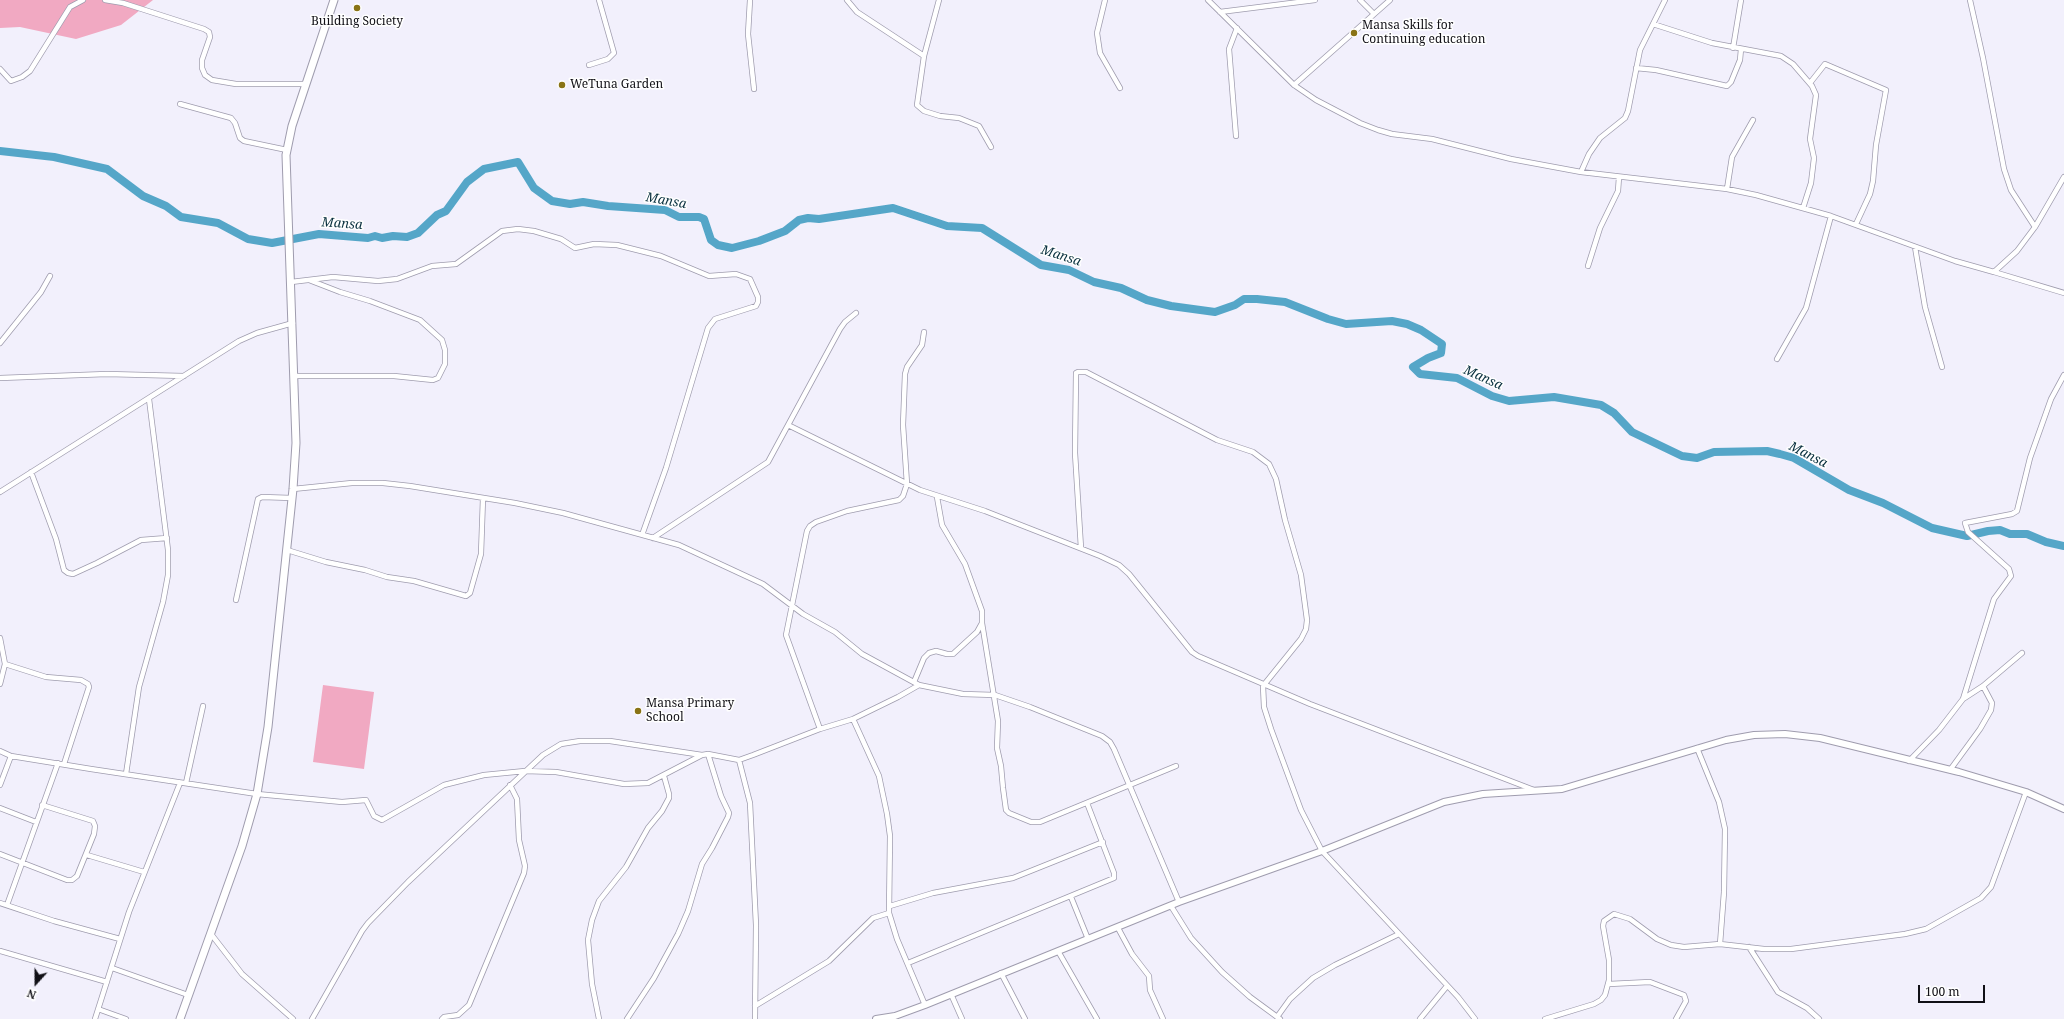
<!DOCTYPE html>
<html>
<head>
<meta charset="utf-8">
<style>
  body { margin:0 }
  #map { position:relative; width:2064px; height:1019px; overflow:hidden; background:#f2f0fc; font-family:"Noto Serif",serif }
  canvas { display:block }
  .north { position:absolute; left:16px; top:963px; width:40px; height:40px; -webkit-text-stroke:3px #fff; paint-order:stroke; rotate:201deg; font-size:11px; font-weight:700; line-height:16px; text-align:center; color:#111016 }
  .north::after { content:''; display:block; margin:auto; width:14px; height:18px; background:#111016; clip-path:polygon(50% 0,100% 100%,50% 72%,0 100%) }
  .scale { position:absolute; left:1918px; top:985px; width:67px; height:18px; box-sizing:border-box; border:2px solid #111016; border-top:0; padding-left:5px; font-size:12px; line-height:14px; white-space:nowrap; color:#111016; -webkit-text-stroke:3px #fff; paint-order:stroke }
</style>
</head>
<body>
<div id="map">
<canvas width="2064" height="1019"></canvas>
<div class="north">N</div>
<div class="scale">100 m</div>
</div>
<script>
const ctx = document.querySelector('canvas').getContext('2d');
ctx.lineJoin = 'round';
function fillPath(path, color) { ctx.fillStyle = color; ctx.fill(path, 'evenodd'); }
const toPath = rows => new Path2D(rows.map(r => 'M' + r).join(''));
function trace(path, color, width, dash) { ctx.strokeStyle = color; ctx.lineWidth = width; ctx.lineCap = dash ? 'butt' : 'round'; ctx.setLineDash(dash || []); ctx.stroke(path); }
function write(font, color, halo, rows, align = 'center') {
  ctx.font = font + ' "Noto Serif",serif'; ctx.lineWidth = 3; ctx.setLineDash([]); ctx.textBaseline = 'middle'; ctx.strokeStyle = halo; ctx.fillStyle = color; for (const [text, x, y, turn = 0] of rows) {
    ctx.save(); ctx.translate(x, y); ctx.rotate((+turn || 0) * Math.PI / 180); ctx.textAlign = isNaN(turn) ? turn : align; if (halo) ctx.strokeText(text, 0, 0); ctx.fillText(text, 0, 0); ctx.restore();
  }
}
const green = toPath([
  [0,0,153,0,121,25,76,39,20,27,0,28],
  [323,685,374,692,364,769,313,762]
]);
const river = toPath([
  [0,151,54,157,107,169,143,196,166,206,181,217,218,223,248,239,272,243,319,234,368,238,375,236,382,238,393,236,407,237,418,233,437,215,446,211,467,182,484,169,518,162,534,188,552,201,570,204,583,202,608,206,665,210,679,217,699,217,704,219,711,240,718,245,732,248,759,241,785,231,799,220,808,218,819,219,893,208,947,226,982,228,1041,265,1069,270,1094,282,1121,288,1147,300,1171,306,1215,312,1235,305,1244,299,1257,299,1285,302,1328,319,1346,324,1392,321,1407,324,1421,330,1442,344,1441,353,1428,358,1413,367,1420,374,1457,378,1492,396,1509,401,1554,397,1601,405,1614,413,1632,432,1682,456,1697,458,1714,452,1767,451,1780,454,1794,458,1849,490,1883,503,1932,528,1967,536,1988,531,2000,530,2010,534,2027,534,2046,542,2064,546]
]);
const minor = toPath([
  [105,0,123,3,204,29,209,32,210,37,202,60,202,68,205,75,212,80,236,84,306,84],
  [750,0,748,34,754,89],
  [847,0,857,12,924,56],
  [939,0,924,56,917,105,924,111,940,116,959,118,979,126,991,147],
  [1105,0,1097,33,1100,53,1120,88],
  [1208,0,1294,85,1316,100,1360,123,1378,130,1392,134,1432,139,1511,159,1581,172,1727,189,1756,195,1831,216,1955,261,1994,272,2017,251,2035,227,2011,190,2004,169,1983,58,1970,0],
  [1360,0,1374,14],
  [1220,12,1315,0],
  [1653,24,1712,43,1781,56,1793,64,1812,86,1816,95,1810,139,1814,158,1811,183,1803,208],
  [1733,48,1741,0],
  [589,65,608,59,614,53,599,0],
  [1636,68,1656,70,1727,86,1731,82,1740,60,1741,49],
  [0,69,11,81,22,77,30,71,70,7,83,0],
  [1810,83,1825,64,1886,90,1876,145,1873,181,1870,194,1856,224],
  [1294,85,1390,0],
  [180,104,231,118,235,123,240,138,244,141,287,150],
  [1236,136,1229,49,1237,28],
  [1581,172,1589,154,1600,138,1625,118,1628,111,1640,50,1665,0],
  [1727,189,1732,157,1753,120],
  [2035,227,2064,177],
  [1915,247,1925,307,1942,367],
  [1588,266,1600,228,1618,191,1619,177],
  [1994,272,2064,293],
  [291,282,333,277,378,281,397,279,432,266,456,264,502,231,518,229,534,231,561,239,575,248,594,244,617,245,661,256,709,276,736,274,750,279,758,297,758,302,756,306,715,319,708,328,666,468,642,535],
  [0,343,41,292,50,276],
  [1777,359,1806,308,1831,216],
  [295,376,394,376,433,380,438,378,445,364,445,350,442,340,420,320,370,301,340,292,309,280],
  [0,378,107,374,184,376],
  [788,425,920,490,985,511,1100,556,1119,565,1129,574,1192,652,1198,656,1310,704,1534,790],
  [31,472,56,539,64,570,68,573,73,574,97,563,141,540,167,538],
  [293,489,352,483,383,483,410,486,515,503,563,513,679,545,763,584,803,614,835,632,862,654,919,685,963,694,995,695,1030,707,1102,736,1110,742,1114,749,1179,902],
  [0,492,239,341,257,333,293,323],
  [653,538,768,462,840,329,845,322,856,313],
  [1081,548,1075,453,1076,373,1078,372,1086,372,1217,440,1253,452,1269,464,1276,479,1285,520,1301,575,1307,620,1306,629,1301,639,1263,686,1264,707,1271,729,1301,810,1322,851,1458,997,1475,1019],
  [287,550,326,562,365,570,387,577,414,581,466,596,470,593,481,554,483,498],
  [236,600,258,499,262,497,292,498],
  [982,623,998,721,997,748,1001,766,1003,788,1006,810,1009,813,1031,822,1040,822,1176,766],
  [0,638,5,664,0,684],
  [5,664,46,677,81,680,88,684,89,687,64,764],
  [914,682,924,658,929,653,936,651,947,654,953,654,977,632,982,623,982,611,965,564,942,525,937,497],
  [1963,699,1983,686,2022,653],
  [853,719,879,776,887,814,890,836,889,913,897,939,925,1005],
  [820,729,786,635,807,531,810,526,816,522,847,511,899,500,903,496,907,484,903,425,905,374,907,367,922,345,924,332],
  [1697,748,1719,802,1725,829,1724,892,1720,944],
  [0,751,11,756,91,769,257,794,342,802,366,800,374,816,382,820,444,785,484,775,525,771,556,772,624,784,648,783,702,755,708,754,739,760,753,755,820,729,853,719,898,697,919,685],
  [739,760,750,803,756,925,755,1019],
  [1909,761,1939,730,1963,699,1994,599,2011,576,2009,569,1968,532,1965,523,2012,514,2017,511,2030,458,2051,399,2064,375],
  [1950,770,1980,729,1991,710,1992,703,1983,686],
  [126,774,139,687,163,602,168,575,168,550,149,399],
  [186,783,203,706],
  [0,785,11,756],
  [0,808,36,822],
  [0,854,67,880,72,880,77,876,94,834,95,826,93,821,42,805],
  [87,855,144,872],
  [1071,897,1088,939],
  [0,903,54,921,120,939],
  [7,905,58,763],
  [890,906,933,893,1013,878,1103,842],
  [1171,906,1191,938,1222,972,1250,997,1280,1019],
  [1118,928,1132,954,1149,976,1150,990,1163,1019],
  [211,934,242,974,293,1019],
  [1749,947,1778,992,1807,1008,1819,1019],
  [0,951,107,982],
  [1058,951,1097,1019],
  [908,963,1114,878,1114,873,1087,803],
  [112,968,188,995],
  [1001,973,1025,1019],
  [1609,984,1650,982,1684,995,1686,1001,1676,1019],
  [951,994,962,1019],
  [755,1006,829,961,873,918,889,913],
  [98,1009,126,1019],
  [1277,1017,1290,999,1313,978,1335,965,1399,934],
  [95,1019,129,912,180,783],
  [312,1019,362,931,368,923,408,882,543,755,561,744,580,741,610,741,702,755],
  [442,1019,444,1017,458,1015,469,1005,524,873,525,866,519,840,517,799,510,785],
  [599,1019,592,984,588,940,592,920,599,901,626,867,648,828,662,811,669,798,669,794,664,776],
  [627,1019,654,978,678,934,688,911,702,864,712,848,728,817,729,813,721,796,708,754],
  [1420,1019,1447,986],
  [1545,1019,1594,1004,1601,1000,1605,995,1609,980,1609,960,1603,926,1604,921,1614,914,1630,919,1657,939,1671,945,1684,947,1720,944,1764,949,1791,949,1905,934,1926,929,1981,898,1991,887,2026,792]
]);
const tertiary = toPath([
  [876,1019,895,1016,925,1005,1179,902,1322,851,1444,802,1483,794,1562,789,1726,740,1754,735,1785,734,1820,738,1959,772,2026,792,2064,809]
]);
const primary = toPath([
  [180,1019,242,846,257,794,268,727,293,489,296,443,286,155,292,126,334,0]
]);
const markers = [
  [357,8,4,"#897315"],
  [1354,33,4,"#897315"],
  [562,85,4,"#897315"],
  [638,711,4,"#897315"]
];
const poiNames = [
  ["Building Society",357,22,"center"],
  ["Mansa Skills for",1362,26],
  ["Continuing education",1362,40],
  ["WeTuna Garden",570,85],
  ["Mansa Primary",646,704],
  ["School",646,718]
];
const waterNames = [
  ["Mansa",666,201,10],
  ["Mansa",342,224,4],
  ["Mansa",1061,256,18],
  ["Mansa",1483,378,24],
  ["Mansa",1808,455,27]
];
fillPath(green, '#f1a9c2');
trace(river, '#55a6c8', 8);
trace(minor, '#9f9cae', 6);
trace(tertiary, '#9f9cae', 8);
trace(primary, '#9f9cae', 9);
trace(minor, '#fff', 4.5);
trace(tertiary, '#fff', 6);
trace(primary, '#fff', 7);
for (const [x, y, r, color] of markers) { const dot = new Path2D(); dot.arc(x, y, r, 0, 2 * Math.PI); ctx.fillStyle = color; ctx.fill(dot); trace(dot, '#fff', 1.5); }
write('12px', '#111016', '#fff', poiNames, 'left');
write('italic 13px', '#09303e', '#fff', waterNames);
</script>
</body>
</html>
